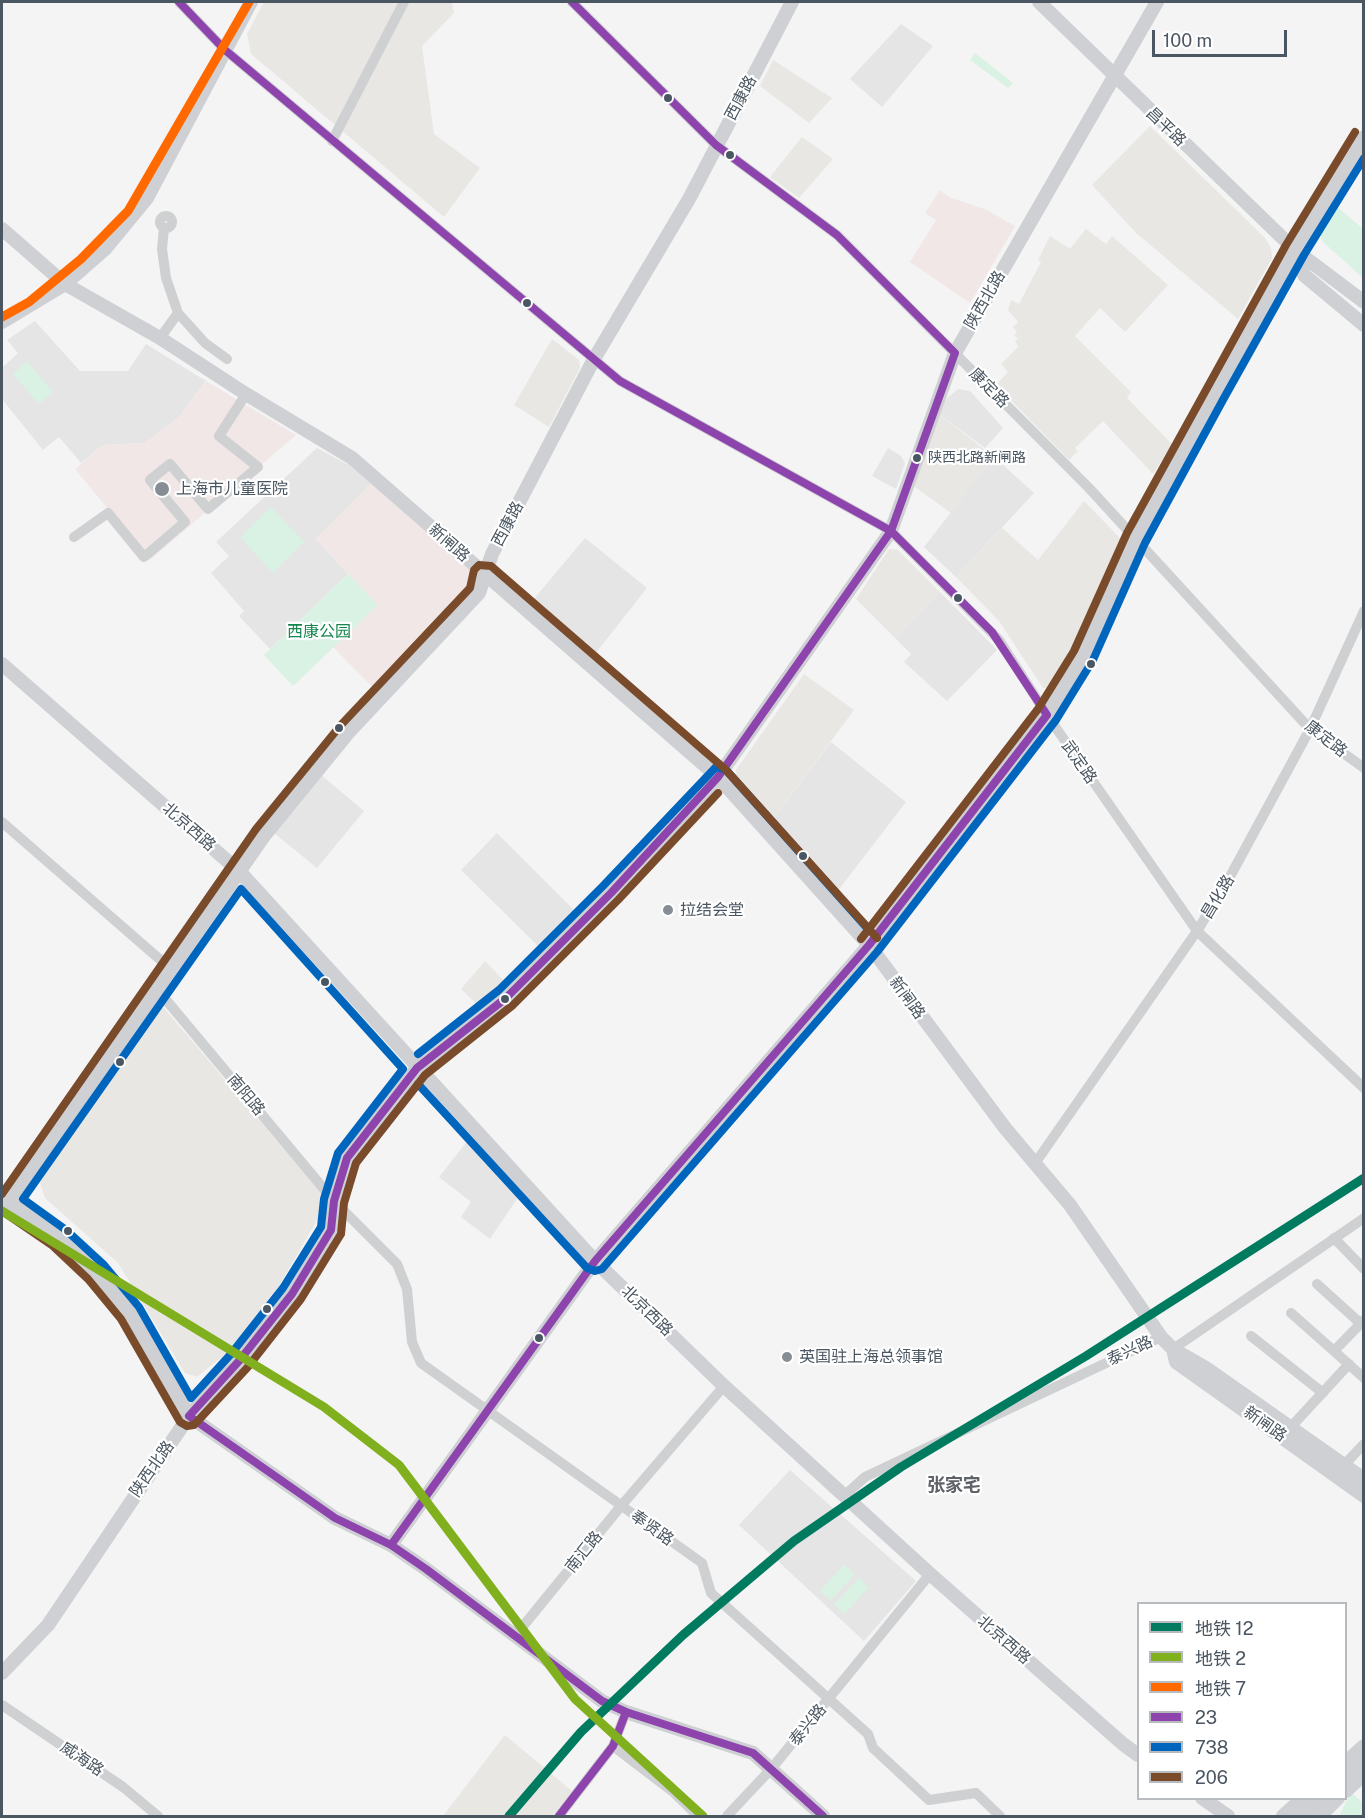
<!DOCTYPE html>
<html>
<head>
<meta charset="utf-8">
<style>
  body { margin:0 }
  #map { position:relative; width:1365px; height:1818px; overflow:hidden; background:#f4f4f4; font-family:"Public Sans","Noto Sans SC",sans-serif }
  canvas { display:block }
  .frame { position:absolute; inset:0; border:3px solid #4a5661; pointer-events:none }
  .legend { position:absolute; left:1137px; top:1602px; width:210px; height:198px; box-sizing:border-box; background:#fff; border:2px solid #b7bbc0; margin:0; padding:8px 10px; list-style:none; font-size:18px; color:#4a5661 }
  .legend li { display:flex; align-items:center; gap:12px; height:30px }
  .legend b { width:30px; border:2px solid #b7bbc0 }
  .scale { position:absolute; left:1152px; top:30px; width:135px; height:27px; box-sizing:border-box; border:3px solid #4a5661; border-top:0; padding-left:8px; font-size:18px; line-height:21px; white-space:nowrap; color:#4a5661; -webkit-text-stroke:4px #fff; paint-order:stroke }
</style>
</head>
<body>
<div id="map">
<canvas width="1365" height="1818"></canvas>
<div class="frame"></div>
<ul class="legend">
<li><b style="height:8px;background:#007b5f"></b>地铁 12</li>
<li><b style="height:8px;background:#80b01d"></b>地铁 2</li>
<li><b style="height:8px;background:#ff6900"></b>地铁 7</li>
<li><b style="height:8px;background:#8e44ad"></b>23</li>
<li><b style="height:8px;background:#0065bd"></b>738</li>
<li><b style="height:8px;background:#7a4b2a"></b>206</li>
</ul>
<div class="scale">100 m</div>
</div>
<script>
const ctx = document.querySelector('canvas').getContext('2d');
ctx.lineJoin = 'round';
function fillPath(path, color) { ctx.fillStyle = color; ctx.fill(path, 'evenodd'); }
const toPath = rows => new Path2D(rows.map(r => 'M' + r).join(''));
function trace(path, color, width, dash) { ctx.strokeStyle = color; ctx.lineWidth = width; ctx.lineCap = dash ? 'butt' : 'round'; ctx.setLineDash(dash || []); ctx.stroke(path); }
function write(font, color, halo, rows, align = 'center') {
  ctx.font = font + ' "Public Sans","Noto Sans SC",sans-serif'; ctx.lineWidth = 4.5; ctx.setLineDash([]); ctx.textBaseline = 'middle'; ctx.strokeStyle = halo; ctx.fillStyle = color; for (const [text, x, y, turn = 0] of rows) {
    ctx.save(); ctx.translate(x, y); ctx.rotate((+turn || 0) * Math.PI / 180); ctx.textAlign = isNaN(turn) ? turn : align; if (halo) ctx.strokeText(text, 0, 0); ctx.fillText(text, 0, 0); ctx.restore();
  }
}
const commercial = toPath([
  [264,2,452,2,454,13,422,46,434,134,480,168,444,217,251,54,247,34],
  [773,60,832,98,809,123,760,86],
  [1150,126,1265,238,1271,248,1272,258,1238,319,1136,233,1092,185],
  [802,137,833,159,799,198,770,177],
  [1086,229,1106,244,1112,236,1168,285,1125,332,1100,308,1075,336,1131,392,1127,398,1172,444,1153,474,1103,421,1075,448,1078,451,1069,460,996,385,1008,372,1001,364,1018,347,1015,341,1018,339,1014,335,1017,333,1013,327,1018,322,1008,310,1011,300,1019,304,1041,262,1038,260,1050,236,1070,249],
  [552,339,579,360,580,368,549,427,514,405],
  [939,414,994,457,951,513,912,485],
  [1084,501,1121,539,1123,548,1071,665,1058,683,1049,688,1043,688,999,621,956,577,1002,528,1038,560],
  [889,549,898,550,940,592,895,638,856,599],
  [804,674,854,710,768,826,739,792,735,782,736,770],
  [485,961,507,984,485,1012,461,989],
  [164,1008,324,1196,324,1208,279,1286,229,1351,197,1377,185,1373,118,1263,45,1198,40,1183,151,1013],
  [505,1735,572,1791,552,1816,443,1816]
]);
const education = toPath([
  [901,24,933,46,882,107,850,79],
  [35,321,80,371,128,371,146,344,206,381,179,417,145,443,103,445,81,463,59,437,43,450,2,399,2,368,18,353,7,340],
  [958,389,970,391,1003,428,985,448,939,414,947,398],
  [317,448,349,465,371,484,316,539,348,574,270,649,239,616,244,611,211,573,229,556,216,542],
  [888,448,901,456,905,463,896,489,872,476],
  [994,457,1034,493,956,577,924,547],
  [585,538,647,588,591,659,528,606],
  [940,592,997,650,947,701,904,662,911,654,895,638],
  [831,742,906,802,833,897,768,826],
  [321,775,364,811,317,868,274,833],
  [497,833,578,914,543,951,461,870],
  [469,1139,521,1193,490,1239,461,1217,471,1202,439,1177],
  [790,1470,916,1581,864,1641,739,1525]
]);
const medical = toPath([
  [940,190,949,197,987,210,1015,226,970,303,910,262,936,220,925,213],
  [206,381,296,435,150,560,75,469,103,445,145,443,179,417],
  [371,484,476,575,473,591,378,693,333,647,377,605,316,539]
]);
const green = toPath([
  [975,53,1013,83,1008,88,970,60],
  [1335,205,1363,229,1363,278,1322,241,1320,233],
  [27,361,53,392,39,404,13,374],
  [271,507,304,542,273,573,240,537],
  [348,574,378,605,293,686,264,655],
  [844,1564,855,1574,831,1600,820,1591],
  [859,1578,869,1587,845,1614,834,1604],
  [1351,1792,1363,1803,1363,1816,1339,1816]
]);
const street = toPath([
  [179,2,225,50,620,381,891,531,999,640,1047,715,1197,931,1364,1088],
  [572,2,716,145,837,235,1089,488,1310,729,1364,768],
  [332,141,404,2],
  '160 222a6 6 0 1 1 12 0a6 6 0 1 1-12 0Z',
  [164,228,162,249,166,278,178,313],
  [160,338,178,313,205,343,227,359],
  [74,537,108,513,144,557,185,522,150,480,170,464,208,509,258,467,219,436,246,394],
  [2,822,172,970],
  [157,989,334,1201,397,1264,407,1289,412,1342,421,1363,702,1563,711,1593,868,1734,873,1748,929,1800,976,1793,1000,1816],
  [1036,1162,1197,931,1226,884,1310,729,1364,611],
  [1334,1238,1364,1269],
  [1317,1284,1360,1323],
  [1291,1313,1334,1351],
  [1364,1320,1334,1351,1364,1378],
  [1251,1336,1323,1393],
  [1173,1349,1364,1218],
  [1290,1428,1349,1364],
  [1343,1466,1364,1444],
  [844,1496,865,1477,1161,1337],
  [515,1636,621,1506,724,1386],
  [2,1705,123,1787,158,1816],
  [613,1746,672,1791,698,1816],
  [559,1816,613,1746,626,1712],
  [727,1816,772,1768,930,1574]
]);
const secondary = toPath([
  [1039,2,1295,250,1364,302],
  [2,229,65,284,160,338,246,394,352,458,718,777,869,945,1005,1128,1070,1205,1161,1337,1173,1349,1206,1368,1364,1479],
  [1295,250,1304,275,1364,325],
  [2,322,65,284,105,249,147,198,251,2],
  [2,664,240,872,595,1261,724,1386,930,1574,1123,1744,1138,1755],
  [2,1199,28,1214,60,1238,96,1272,130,1313,189,1416,335,1518,391,1545,426,1569,602,1701,626,1712,753,1753,823,1816],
  [8,1203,264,836,348,733,479,593,492,554,594,359,689,199,792,2],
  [1173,1349,1176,1362,1364,1496],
  [391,1545,595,1261,869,945,1047,715,1083,656,1136,538,1215,393,1295,250,1364,137],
  [2,1673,48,1625,189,1416,239,1361,292,1294,331,1230,334,1201,347,1158,417,1068,506,998,611,893,718,777,891,531,955,353,1157,2],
  [1346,1762,1364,1746],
  [1346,1777,1364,1760],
  [1346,1791,1364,1774],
  [1202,1798,1228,1816],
  [1283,1816,1303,1798],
  [1301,1816,1321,1798],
  [1320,1816,1338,1798]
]);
const bus1 = toPath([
  [179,2,225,50,620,381,891,531,992,632,1047,715,869,945,595,1261,391,1545],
  [572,2,716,145,837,235,955,353,891,531,718,777,611,893,506,998,417,1068,347,1158,334,1201,331,1230,292,1294,239,1361,189,1416,335,1518,391,1545,426,1569,602,1701,626,1712,753,1753,823,1816],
  [559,1816,613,1746,626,1712]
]);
const bus2 = toPath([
  [241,889,403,1069,338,1153,324,1199,321,1227,283,1288,231,1354,191,1398,139,1307,104,1265,66,1230,23,1199,241,889],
  [418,1054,499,990,603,886,716,767,726,770,868,929],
  [418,1084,587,1268,595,1271,602,1269,877,952,1056,720,1093,660,1145,543,1224,398,1304,255,1364,158]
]);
const bus3 = toPath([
  [726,770,877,938],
  [861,939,1038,709,1074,651,1127,533,1286,245,1355,132],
  [2,1194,256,829,340,726,470,588,474,570,479,565,491,566,725,769],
  [2,1211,53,1246,88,1279,121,1319,180,1422,187,1426,194,1425,247,1368,301,1299,341,1234,344,1203,356,1163,425,1075,513,1005,618,900,718,793]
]);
const metro1 = toPath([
  [509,1816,581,1732,683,1635,794,1541,901,1467,1086,1356,1364,1178]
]);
const metro2 = toPath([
  [2,1211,324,1407,399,1465,575,1699,703,1816]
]);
const metro3 = toPath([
  [2,317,29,302,81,259,128,211,249,2]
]);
const markers = [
  [668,98,5,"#4a5661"],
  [730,155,5,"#4a5661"],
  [527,303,5,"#4a5661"],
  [917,458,5,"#4a5661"],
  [162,489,8,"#868d94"],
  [958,598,5,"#4a5661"],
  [1091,664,5,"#4a5661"],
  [339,728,5,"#4a5661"],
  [803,856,5,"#4a5661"],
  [668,910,6,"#868d94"],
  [325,982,5,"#4a5661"],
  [505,999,5,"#4a5661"],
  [120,1062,5,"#4a5661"],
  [68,1231,5,"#4a5661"],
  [267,1309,5,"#4a5661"],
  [539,1338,5,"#4a5661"],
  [787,1357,6,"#868d94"]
];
const busNames = [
  ["陕西北路新闸路",928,458]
];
const streetNames = [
  ["西康路",741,98,-62],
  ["昌平路",1166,127,44],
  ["陕西北路",985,300,-60],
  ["康定路",989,388,45],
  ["西康路",508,524,-62],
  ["新闸路",449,543,41],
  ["康定路",1326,739,38],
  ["武定路",1079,762,55],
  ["北京西路",189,827,41],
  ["昌化路",1218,897,-59],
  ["新闸路",907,998,54],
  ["南阳路",246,1095,50],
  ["北京西路",647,1311,44],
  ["泰兴路",1130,1351,-25],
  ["新闸路",1265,1424,35],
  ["陕西北路",152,1469,-55],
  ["奉贤路",652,1528,35],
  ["南汇路",584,1552,-51],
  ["北京西路",1004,1640,41],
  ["泰兴路",808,1725,-51],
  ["威海路",82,1759,34]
];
const poiNames = [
  ["上海市儿童医院",176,489],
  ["拉结会堂",680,910],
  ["英国驻上海总领事馆",799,1357]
];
const parkNames = [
  ["西康公园",319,632]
];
const neighbourhoodNames = [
  ["张家宅",954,1485]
];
fillPath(commercial, '#e8e7e3');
fillPath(education, '#e6e5e6');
fillPath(medical, '#f1e7e6');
fillPath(green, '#d9f2e3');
trace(street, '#ced0d2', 10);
trace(secondary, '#ced0d4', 14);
trace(bus1, '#8e44ad', 8);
trace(bus2, '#0065bd', 8);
trace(bus3, '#7a4b2a', 8);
trace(metro1, '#007b5f', 9);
trace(metro2, '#80b01d', 9);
trace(metro3, '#ff6900', 9);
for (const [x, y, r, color] of markers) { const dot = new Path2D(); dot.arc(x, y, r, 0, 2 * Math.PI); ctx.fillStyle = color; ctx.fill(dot); trace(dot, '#fff', 2); }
write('14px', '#4a5661', '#fff', busNames, 'left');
write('16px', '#4a5661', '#fff', streetNames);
write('16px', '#4a5661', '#fff', poiNames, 'left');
write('16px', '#17864f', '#fff', parkNames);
write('bold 18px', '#5f6368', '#fff', neighbourhoodNames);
</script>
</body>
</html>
